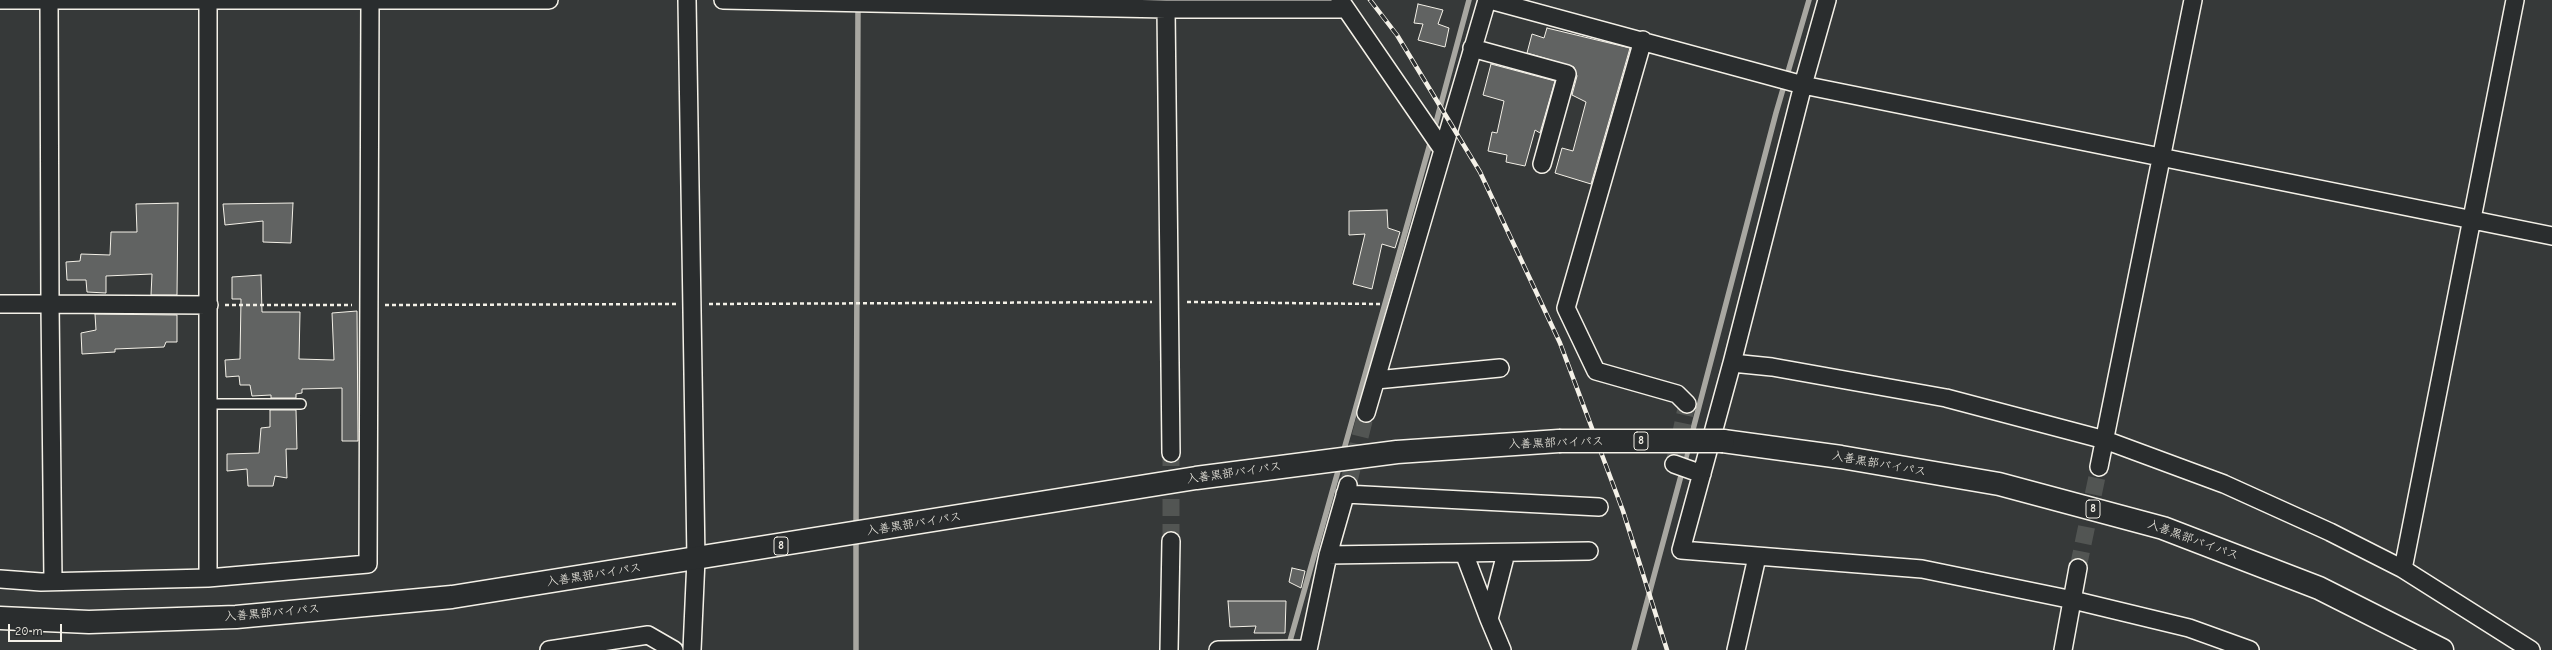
<!DOCTYPE html>
<html>
<head>
<meta charset="utf-8">
<style>
  body { margin:0 }
  #map { position:relative; width:2552px; height:650px; overflow:hidden; background:#363939; font-family:"Comic Neue",sans-serif }
  canvas { display:block }
  .scale { position:absolute; left:8px; top:624px; width:54px; height:18px; box-sizing:border-box; border:2px solid #f4f1e8; border-top:0; padding-left:5px; font-size:12px; line-height:14px; white-space:nowrap; color:#f4f1e8; -webkit-text-stroke:3px #2a2d2e; paint-order:stroke }
</style>
</head>
<body>
<div id="map">
<canvas width="2552" height="650"></canvas>
<div class="scale">20 m</div>
</div>
<script>
const ctx = document.querySelector('canvas').getContext('2d');
ctx.lineJoin = 'round';
const toPath = rows => new Path2D(rows.map(r => 'M' + r).join(''));
function trace(path, color, width, dash) { ctx.strokeStyle = color; ctx.lineWidth = width; ctx.lineCap = dash ? 'butt' : 'round'; ctx.setLineDash(dash || []); ctx.stroke(path); }
function fillPath(path, color) { ctx.fillStyle = color; ctx.fill(path, 'evenodd'); }
function write(font, color, halo, rows, align = 'center') {
  ctx.font = font + ' "Comic Neue","Klee One",sans-serif'; ctx.lineWidth = 3; ctx.setLineDash([]); ctx.textBaseline = 'middle'; ctx.strokeStyle = halo; ctx.fillStyle = color; for (const [text, x, y, turn = 0] of rows) {
    ctx.save(); ctx.translate(x, y); ctx.rotate((+turn || 0) * Math.PI / 180); ctx.textAlign = isNaN(turn) ? turn : align; if (halo) ctx.strokeText(text, 0, 0); ctx.fillText(text, 0, 0); ctx.restore();
  }
}
const stream = toPath([
  [1434,130,1469,0],
  [1691,437,1776,113,1809,0],
  [1343,453,1431,140],
  [856,528,858,4],
  [856,536,856,650],
  [1288,648,1340,464],
  [1634,650,1689,446]
]);
const building = toPath([
  [1418,4,1443,10,1438,24,1449,28,1445,47,1418,40,1423,24,1414,23,1418,4],
  [1547,28,1630,48,1591,184,1555,173,1562,148,1573,151,1586,102,1572,95,1577,76,1574,67,1527,53,1532,34,1544,38,1547,28],
  [1491,64,1555,81,1540,133,1535,130,1525,166,1506,162,1507,155,1488,151,1492,132,1497,133,1504,101,1483,95,1491,64],
  [178,203,177,295,151,295,152,274,106,276,106,293,87,292,86,280,67,280,66,262,80,261,81,254,110,255,111,232,137,232,136,204,178,203],
  [293,203,291,243,263,242,263,221,225,225,223,204,293,203],
  [1387,210,1388,228,1400,232,1395,248,1382,244,1372,289,1353,284,1365,234,1349,235,1349,211,1387,210],
  [261,275,262,312,300,312,299,359,334,360,332,313,357,311,358,441,342,441,342,388,302,389,302,393,296,394,296,398,271,398,271,395,252,396,250,385,240,385,239,376,226,377,225,360,240,359,241,299,232,299,232,277,261,275],
  [95,314,177,315,177,342,166,342,164,347,115,349,115,352,82,354,81,333,96,330,95,314],
  [270,410,296,410,297,449,286,449,287,478,275,476,273,486,248,486,247,469,227,471,227,454,259,453,261,428,270,427,270,410],
  [1292,568,1305,571,1301,588,1289,582,1292,568],
  [1228,601,1286,601,1285,633,1254,633,1256,626,1230,627,1228,601]
]);
const minorTunnel = toPath([
  [1674,464,1687,404],
  [1348,485,1366,413],
  [1171,541,1171,453],
  [2078,568,2099,467]
]);
const path = toPath([
  [1187,302,1380,304],
  [709,304,1152,302],
  [225,305,352,305],
  [385,305,676,304]
]);
const service = toPath([
  [209,404,301,404]
]);
const minor = toPath([
  [0,0,549,0],
  [49,0,50,304,209,305],
  [208,0,208,578,368,564,370,0],
  [687,0,696,559,692,650],
  [723,0,1166,9,1346,9],
  [1340,0,1443,150],
  [1490,0,1803,85,2552,236],
  [2515,0,2403,569,2531,650],
  [1166,9,1171,453],
  [1643,40,1566,308,1596,371,1677,394,1687,404],
  [1472,48,1567,74,1542,164],
  [0,304,50,304,53,581],
  [1732,363,1803,85,1827,0],
  [1376,380,1500,368],
  [1366,413,1487,0],
  [1674,464,1702,474],
  [2099,467,2193,0],
  [1345,494,1599,507],
  [1464,553,1489,619],
  [1328,555,1589,551],
  [0,579,41,582,208,578],
  [549,650,648,635,674,650],
  [1169,650,1171,541],
  [1218,650,1308,649],
  [1308,650,1328,555,1348,485],
  [1502,650,1489,619,1506,553],
  [1736,650,1757,557],
  [2063,650,2078,568],
  [2250,650,2189,628,2073,600,1922,569,1681,550,1732,363,1772,367,1946,398,2105,440,2224,484,2330,532,2403,569]
]);
const trunk = toPath([
  [1723,441,1841,457,1999,484,2163,528,2319,588,2442,650],
  [0,618,89,622,236,617,452,597,1196,478,1397,452,1559,441]
]);
const rail = toPath([
  [1370,0,1397,35,1480,172,1560,343,1623,511,1667,650]
]);
const trunkBridge = toPath([
  [1559,441,1723,441]
]);
const shields = [
  [1641,441,14],
  [2093,509,14],
  [781,546,14]
];
const shieldNames = [
  ["8",1641,441],
  ["8",2093,509],
  ["8",781,546]
];
const streetNames = [
  ["入善黒部バイパス",1556,443,-2],
  ["入善黒部バイパス",1879,464,10],
  ["入善黒部バイパス",1234,473,-8],
  ["入善黒部バイパス",914,524,-9],
  ["入善黒部バイパス",2193,540,20],
  ["入善黒部バイパス",594,575,-9],
  ["入善黒部バイパス",272,613,-5]
];
trace(stream, '#a8a7a1', 5.5);
fillPath(building, '#616362');
trace(building, '#f4f1e8', 1);
trace(minorTunnel, '#525553', 17, [17, 8]);
trace(service, '#f4f1e8', 12);
trace(minor, '#f4f1e8', 20);
trace(trunk, '#f4f1e8', 25);
trace(path, '#f4f1e8', 2.5, [4, 3]);
trace(service, '#2a2d2e', 9);
trace(minor, '#2a2d2e', 17);
trace(trunk, '#2a2d2e', 22);
trace(rail, '#f4f1e8', 4.5);
trace(rail, '#2a2d2e', 3, [9]);
trace(trunkBridge, '#f4f1e8', 25, []);
trace(trunkBridge, '#2a2d2e', 22);
for (const [x, y, w] of shields) { const box = new Path2D(); box.roundRect(x - w / 2, y - 9, w, 18, 3); ctx.fillStyle = '#2a2d2e'; ctx.fill(box); trace(box, '#f4f1e8', 1); }
write('bold 11px', '#f4f1e8', null, shieldNames);
write('12px', '#f4f1e8', '#2a2d2e', streetNames);
</script>
</body>
</html>
